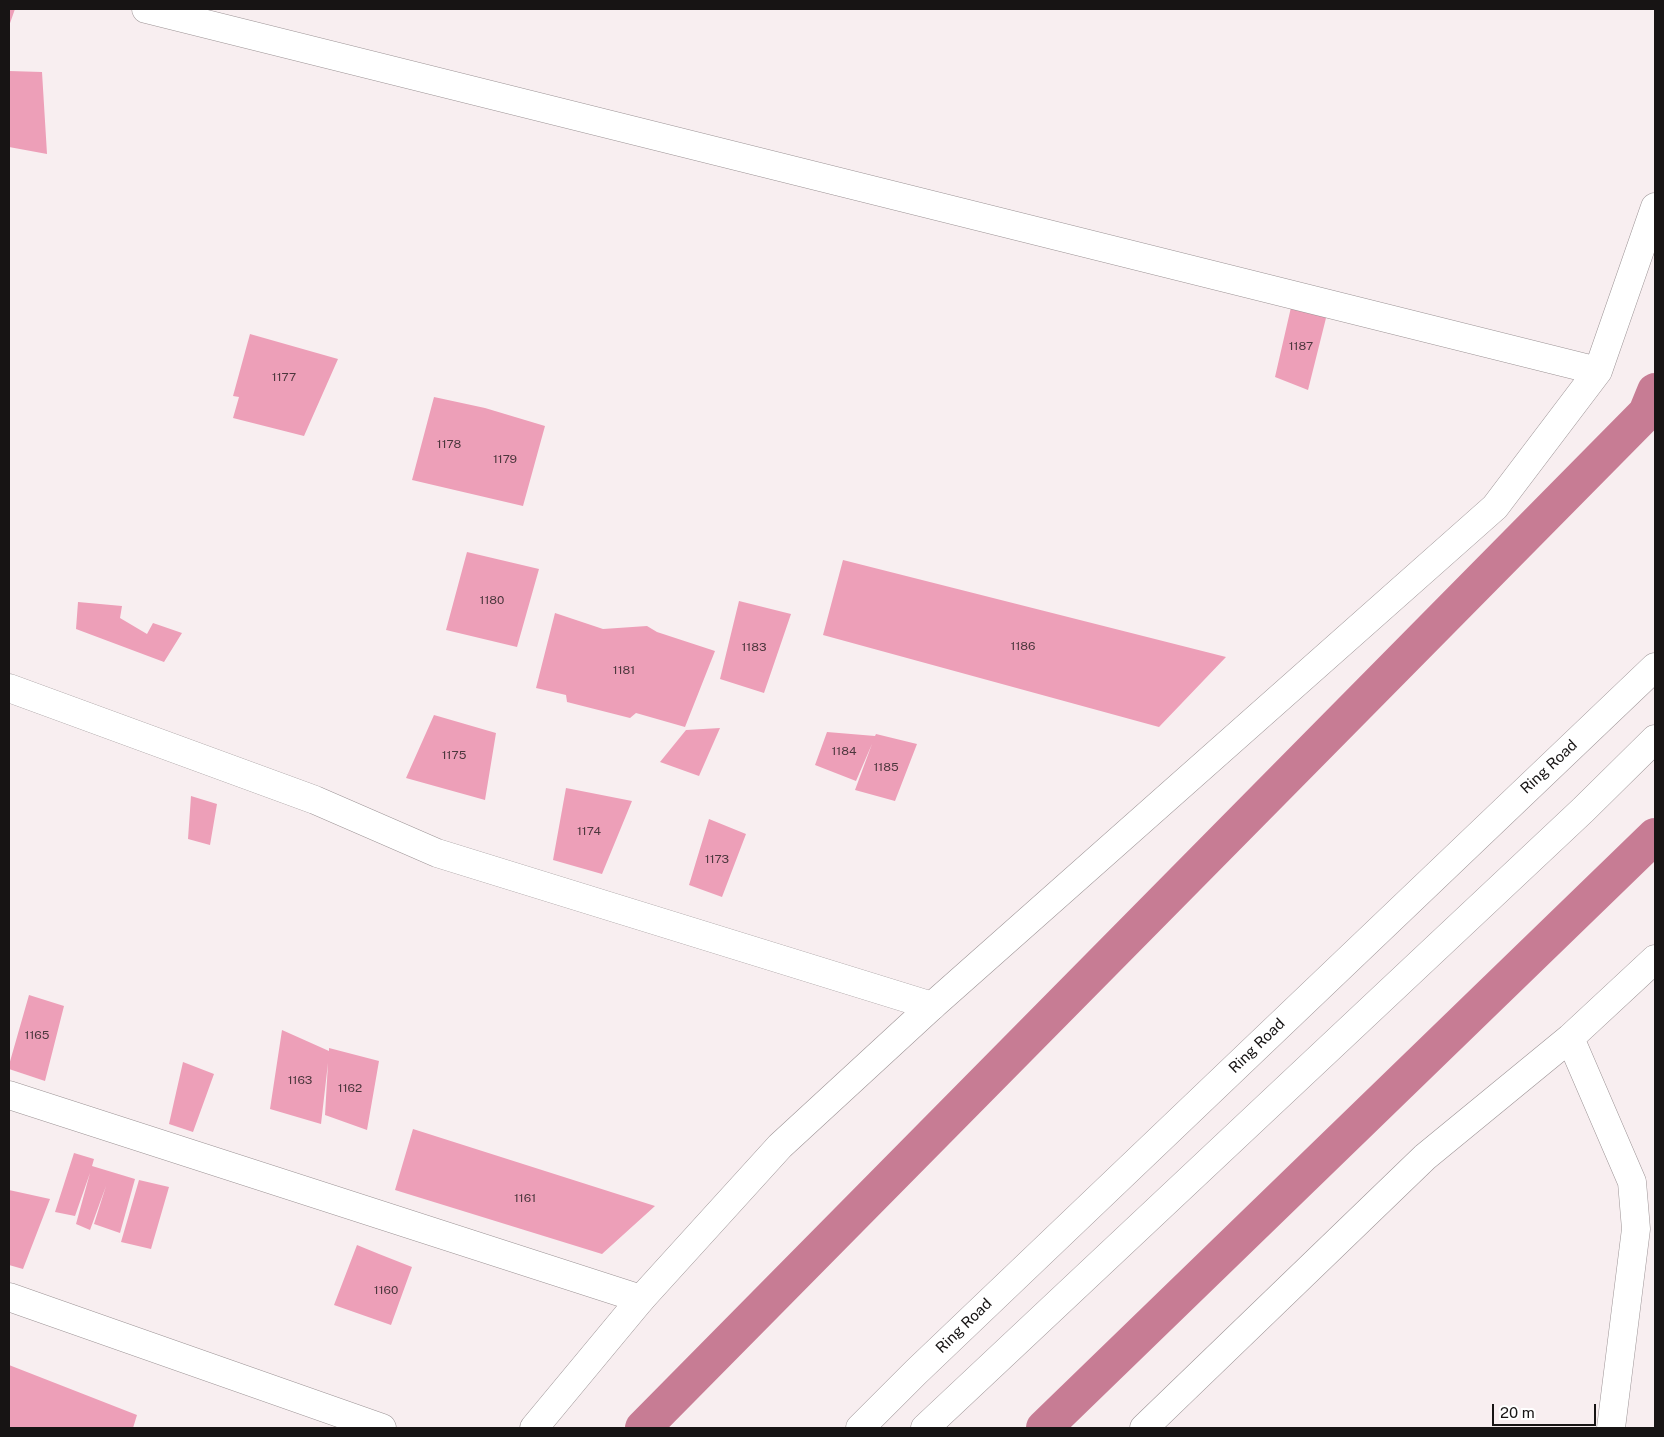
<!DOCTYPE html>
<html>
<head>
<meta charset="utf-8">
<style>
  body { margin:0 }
  #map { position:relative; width:1664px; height:1437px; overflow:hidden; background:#f8eef0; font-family:"Public Sans",sans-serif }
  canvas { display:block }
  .frame { position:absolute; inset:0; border:10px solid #171414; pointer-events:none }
  .scale { position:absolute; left:1492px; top:1404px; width:104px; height:22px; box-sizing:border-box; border:2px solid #171414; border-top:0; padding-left:6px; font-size:15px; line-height:18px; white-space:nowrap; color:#171414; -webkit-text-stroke:4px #fff; paint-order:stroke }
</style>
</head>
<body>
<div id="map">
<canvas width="1664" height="1437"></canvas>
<div class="frame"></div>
<div class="scale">20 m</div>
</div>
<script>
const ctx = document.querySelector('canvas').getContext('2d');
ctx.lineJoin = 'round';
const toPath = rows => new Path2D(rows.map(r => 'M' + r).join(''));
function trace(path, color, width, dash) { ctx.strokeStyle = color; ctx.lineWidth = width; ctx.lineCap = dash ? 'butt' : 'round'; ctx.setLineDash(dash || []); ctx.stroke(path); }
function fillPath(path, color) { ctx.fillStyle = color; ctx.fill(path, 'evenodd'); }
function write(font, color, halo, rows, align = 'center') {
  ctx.font = font + ' "Public Sans",sans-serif'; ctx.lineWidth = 4; ctx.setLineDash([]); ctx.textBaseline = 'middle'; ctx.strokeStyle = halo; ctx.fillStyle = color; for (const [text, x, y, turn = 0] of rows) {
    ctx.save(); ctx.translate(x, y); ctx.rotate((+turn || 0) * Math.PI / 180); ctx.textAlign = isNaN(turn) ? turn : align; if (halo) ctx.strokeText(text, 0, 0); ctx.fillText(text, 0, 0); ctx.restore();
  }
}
const canal = toPath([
  [643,1428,1646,413,1655,391],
  [1044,1428,1655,836]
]);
const building = toPath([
  [9,9,15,9,9,26],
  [9,71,42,72,47,154,9,147],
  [1292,303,1327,314,1308,390,1275,377],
  [250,334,338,359,304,436,233,418,239,397,233,396],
  [434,397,485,408,545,426,523,506,412,480],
  [467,552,539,569,517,647,446,630],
  [843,560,1226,657,1159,727,823,635],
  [739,601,791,614,764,693,720,679],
  [78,602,122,606,120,618,147,634,153,623,182,633,164,662,76,629],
  [555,613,603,629,647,626,657,632,715,651,685,727,636,713,630,718,567,702,566,695,536,688],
  [434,715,496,733,485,800,406,778],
  [720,728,699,776,660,762,686,730],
  [827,732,875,736,876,734,917,744,895,801,855,790,872,744,856,781,815,765],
  [566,788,632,801,602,874,553,860],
  [191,796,217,804,210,845,188,839],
  [709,819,746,834,722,897,689,885],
  [29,995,64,1006,45,1081,9,1069,9,1065],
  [282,1030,329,1051,329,1048,379,1061,367,1130,325,1115,328,1063,321,1124,270,1109],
  [183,1062,214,1074,193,1132,169,1124],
  [413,1129,655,1206,602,1254,395,1190],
  [74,1153,94,1159,92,1166,135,1179,120,1233,94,1224,106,1186,90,1230,76,1224,90,1173,75,1216,55,1212],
  [139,1180,169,1187,151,1249,121,1242],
  [9,1190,50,1199,23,1269,9,1265],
  [357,1245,379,1254,412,1267,391,1325,334,1305],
  [9,1365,137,1415,133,1428,9,1428]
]);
const minor = toPath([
  [9,688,315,800,437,853,932,1006],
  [1570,1038,1632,1182,1636,1229,1611,1428],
  [9,1095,641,1299],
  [9,1297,382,1428],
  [1144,1428,1425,1157,1570,1038,1655,959]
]);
const tertiary = toPath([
  [146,9,1598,371],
  [534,1428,641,1299,780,1146,932,1006,1495,507,1598,371,1655,207]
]);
const trunk = toPath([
  [860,1428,916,1372,1655,667],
  [925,1428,1583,810,1655,739]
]);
const numberNames = [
  ["1187",1301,346],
  ["1177",284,377],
  ["1178",449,444],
  ["1179",505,459],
  ["1180",492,600],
  ["1186",1023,646],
  ["1183",754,647],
  ["1181",624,670],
  ["1184",844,751],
  ["1175",454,755],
  ["1185",886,767],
  ["1174",589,831],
  ["1173",717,859],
  ["1165",37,1035],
  ["1163",300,1080],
  ["1162",350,1088],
  ["1161",525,1198],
  ["1160",386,1290]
];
const streetNames = [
  ["Ring Road",1549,767,-43],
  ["Ring Road",1257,1046,-44],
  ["Ring Road",964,1326,-44]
];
trace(canal, '#c77c94', 36);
fillPath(building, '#ed9fb8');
trace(minor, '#9c9395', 29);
trace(tertiary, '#9c9395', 29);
trace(trunk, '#9c9395', 29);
trace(minor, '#fff', 28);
trace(tertiary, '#fff', 28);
trace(trunk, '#fff', 28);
write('12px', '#4c373d', null, numberNames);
write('15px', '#171414', '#fff', streetNames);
</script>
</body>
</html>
